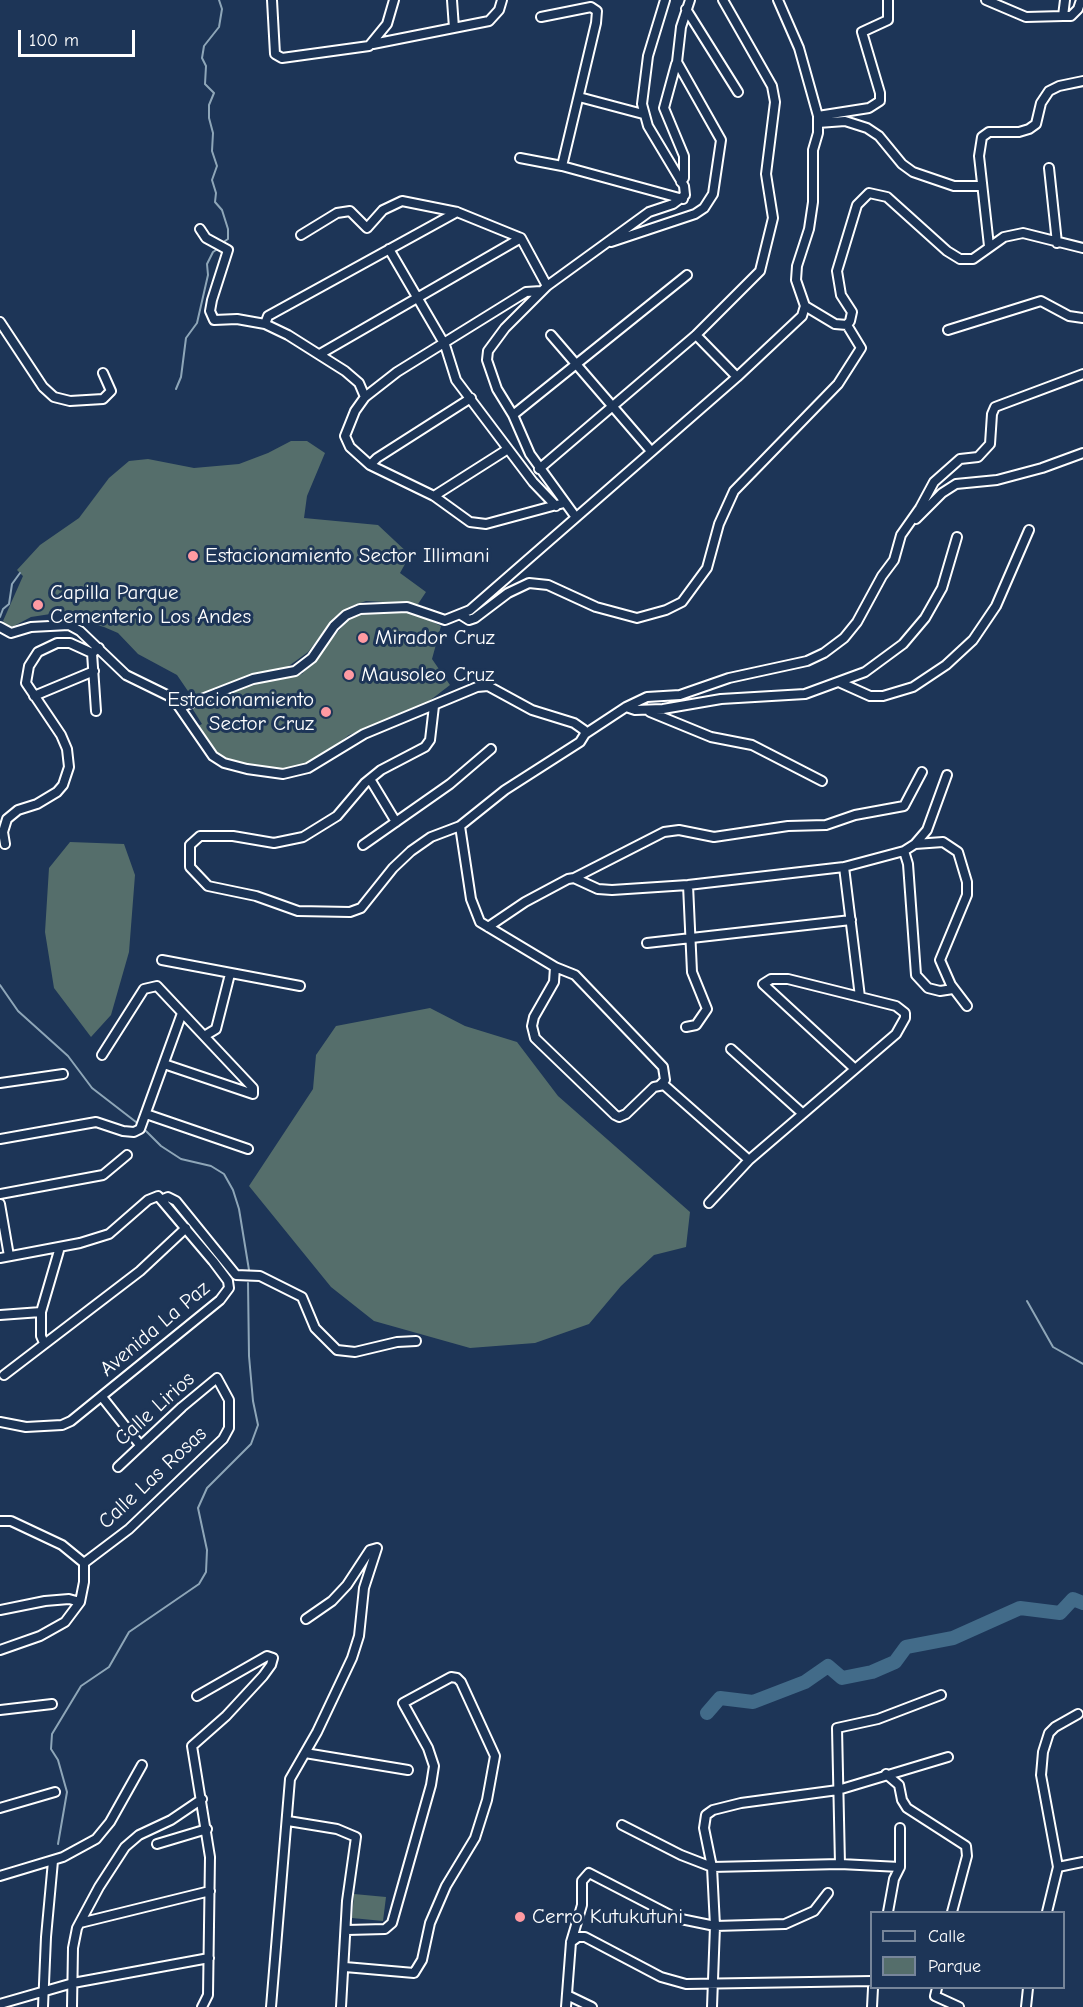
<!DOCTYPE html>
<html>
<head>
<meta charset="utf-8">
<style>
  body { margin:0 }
  #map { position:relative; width:1083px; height:2007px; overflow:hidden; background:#1d3557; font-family:"Comic Neue",sans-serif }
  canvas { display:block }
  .legend { position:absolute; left:870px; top:1911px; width:195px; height:78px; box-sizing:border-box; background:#1d3557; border:2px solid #77869a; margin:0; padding:8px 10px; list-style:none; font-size:18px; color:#fff }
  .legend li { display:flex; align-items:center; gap:12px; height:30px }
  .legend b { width:30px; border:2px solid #77869a }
  .scale { position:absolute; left:18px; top:30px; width:117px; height:27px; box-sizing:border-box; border:3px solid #fff; border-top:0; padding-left:8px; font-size:18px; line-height:21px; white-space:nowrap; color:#fff; -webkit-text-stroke:4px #1d3557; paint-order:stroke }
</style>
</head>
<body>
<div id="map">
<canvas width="1083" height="2007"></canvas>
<ul class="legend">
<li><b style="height:8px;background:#1d3557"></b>Calle</li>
<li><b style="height:16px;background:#556e6b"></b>Parque</li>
</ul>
<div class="scale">100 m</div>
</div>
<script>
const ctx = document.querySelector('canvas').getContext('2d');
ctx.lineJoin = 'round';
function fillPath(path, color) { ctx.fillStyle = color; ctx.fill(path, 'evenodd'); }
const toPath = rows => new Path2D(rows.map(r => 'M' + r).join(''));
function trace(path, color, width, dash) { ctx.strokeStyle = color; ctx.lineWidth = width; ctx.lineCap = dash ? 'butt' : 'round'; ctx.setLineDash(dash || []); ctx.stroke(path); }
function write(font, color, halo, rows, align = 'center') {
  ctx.font = font + ' "Comic Neue",sans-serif'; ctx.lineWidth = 6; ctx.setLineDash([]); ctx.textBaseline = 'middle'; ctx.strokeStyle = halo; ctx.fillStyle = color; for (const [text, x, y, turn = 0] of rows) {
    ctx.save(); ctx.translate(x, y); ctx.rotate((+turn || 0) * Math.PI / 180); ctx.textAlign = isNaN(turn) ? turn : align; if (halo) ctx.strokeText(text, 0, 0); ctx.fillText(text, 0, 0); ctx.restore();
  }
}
const green = toPath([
  [291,441,307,441,325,453,307,496,304,518,378,525,410,555,400,573,426,592,418,604,366,601,352,606,329,625,308,652,286,668,251,675,192,697,177,675,138,654,118,633,104,627,57,613,31,617,14,626,7,626,3,621,23,576,17,570,40,545,79,518,109,478,129,461,148,459,194,468,239,464,268,453],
  [396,610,410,611,441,626,432,659,450,685,424,705,349,735,318,759,298,768,281,770,237,764,216,755,196,727,202,724,192,708,247,686,302,674,347,621,363,612],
  [70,842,124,844,135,875,129,952,111,1015,91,1037,54,988,45,932,49,868],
  [430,1008,465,1026,517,1042,558,1096,690,1212,686,1247,654,1255,621,1286,589,1324,535,1343,470,1348,374,1321,331,1287,249,1186,313,1089,316,1055,336,1026],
  [354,1894,386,1897,383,1921,352,1918]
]);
const stream = toPath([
  [219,0,222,9,219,27,204,46,202,58,206,66,205,84,214,93,209,105,209,118,213,133,212,151,217,166,212,180,216,193,215,202,222,210,228,229,228,239,222,243],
  [176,389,181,377,186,338,197,323,208,275,207,264,213,252,219,248],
  [0,617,3,609,9,604,12,584,20,573],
  [0,985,18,1011,68,1056,92,1088,136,1122],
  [146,1131,161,1146,181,1159,211,1166,224,1174,233,1190,239,1209,249,1270],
  [1027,1301,1053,1347,1083,1364],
  [58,1844,67,1792,58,1760,51,1749,52,1734,81,1686,109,1667,129,1632,199,1584,206,1572,207,1550,198,1508,207,1488,251,1444,258,1425,253,1401,249,1356,248,1283]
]);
const river = toPath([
  [707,1713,720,1698,753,1702,805,1682,828,1666,842,1678,872,1672,895,1662,906,1647,953,1638,1020,1608,1060,1613,1073,1599,1083,1603]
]);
const minor = toPath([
  [272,0,275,54,282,58,369,46,387,24,394,0],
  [452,0,454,28],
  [986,0,1026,17,1063,16],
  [1065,0,1063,16,1071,16,1078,9,1081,0],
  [686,9,738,92],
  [541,17,591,7,597,11,596,23,562,166],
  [373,44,489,21,499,10,502,0],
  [676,64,664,108,684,156,684,178,681,182],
  [579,97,643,114],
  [818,116,869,108,880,101,880,93,862,32,888,20,888,0],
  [818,123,845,121,867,128,879,136,902,164,913,172,954,186,982,186],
  [520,158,562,166,683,199],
  [1049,168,1057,243],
  [200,229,206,238,228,250,212,300,210,311,214,320,237,319,265,324,288,335,345,371,359,383,365,397],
  [301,235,337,213,350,211,367,228,383,210,402,201,457,212,521,238,547,286],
  [611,242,695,214,704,208,713,194,721,140,677,62,681,27,690,0],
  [989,246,979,156,982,137,989,132,1019,132,1029,129,1036,124,1041,103,1049,91,1059,86,1083,81],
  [389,249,445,345,456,380,533,482,556,506],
  [541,291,526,292,397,372,365,397,355,411,345,436,350,447,370,465,434,496,470,522,486,524,564,503],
  [805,306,835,324,847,325,850,321,852,312,841,295,837,271,857,205,869,193,887,197,947,251,960,259,973,259,1004,237,1023,233,1083,248],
  [0,322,43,387,54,397,70,401,103,399,111,391,103,373],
  [265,324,268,316,457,212],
  [948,330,1041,301,1069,316,1083,318],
  [551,335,651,451],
  [696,335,737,377],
  [320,354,521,238],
  [513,415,687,275],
  [370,465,377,458,471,398],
  [539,469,696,335,760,271,773,218,766,174,775,102,772,86,723,0],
  [434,496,508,449],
  [575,516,530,454,513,415,497,389,487,360,488,351,505,328,547,286,649,212,673,204,685,195,684,186,648,126,642,104,648,56,665,0],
  [916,519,942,493,956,484,997,480,1042,468,1083,453],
  [461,615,469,620,475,618,508,593,529,583,548,585,596,607,637,618,666,610,682,602,707,568,719,524,734,491,838,384,861,348,847,325],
  [0,627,11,633,31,627,69,625,80,631,126,675,173,698,213,756,224,763,247,769,283,774,308,768,364,734,477,687,488,686,532,710,574,723,584,730,585,734,580,742,505,790,460,826,431,837,411,851,393,868,361,908,350,912,298,911,256,896,208,886,190,867,190,845,200,836,233,836,274,843,303,837,337,816,365,783,381,770,425,747,430,740,434,706],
  [92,653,96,711],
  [841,683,870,696,883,696,913,687,946,665,973,640,996,606,1029,530],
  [34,696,94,671],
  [181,707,253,679,295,671,312,658,334,626,346,615,360,609,407,607,445,620,470,610,737,377,802,316,805,306,796,280,797,266,809,229,813,202,813,150,818,133,818,116,799,48,778,0],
  [626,707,635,710,663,709,721,699,805,694,865,672,903,644,925,618,942,588,957,537],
  [650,712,711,737,752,745,822,781],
  [585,734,626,707,647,697,680,695,729,678,807,661,824,653,844,638,857,622,882,576,894,560,901,535,920,508,934,482,960,459,978,457,990,444,992,414,995,407,1083,374],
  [370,779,396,822],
  [460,826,471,899,480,922,555,967,554,982,534,1017,532,1026,535,1038,615,1115,619,1117,626,1114,654,1087,664,1085,749,1160],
  [5,844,3,832,7,819,18,810,37,804,57,792,63,785,69,767,67,749,61,735,26,683,29,666,38,652,57,643,70,643,92,653,99,648],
  [915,844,927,830,947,775],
  [363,845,450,784,491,749],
  [904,851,908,864,916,975,928,988,940,991,953,989],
  [844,867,860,997],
  [574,878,664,832,679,830,714,837,788,826,826,825,855,815,904,806,922,772],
  [488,927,525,902,568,879,574,878,598,889,612,890,688,885,844,867,904,851,915,844,943,842,958,852,967,882,967,895,940,960,951,985,967,1006],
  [647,943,851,920],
  [162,960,300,986],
  [555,967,575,975,663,1067,665,1080,660,1085],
  [686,1027,696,1025,707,1009,692,972,688,885],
  [206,1035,216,1029,230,974],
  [731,1049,802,1113],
  [102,1055,144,989,157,986,253,1088,253,1094,164,1064],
  [0,1083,63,1074],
  [146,1114,248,1149],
  [0,1139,96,1122,123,1131,134,1132,140,1129,182,1013],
  [0,1194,103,1175,127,1155],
  [163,1199,168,1197,176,1201,236,1275,260,1276,302,1297,315,1328,337,1350,355,1352,397,1342,416,1341],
  [709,1203,749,1160,896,1034,905,1018,905,1013,896,1006,788,979,771,979,763,984,855,1069],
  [0,1204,9,1256],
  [0,1258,80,1243,109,1234,148,1200,158,1196,213,1261,228,1281,229,1288,220,1300,71,1421,62,1425,26,1427,0,1422],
  [0,1315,41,1312],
  [44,1343,41,1336,41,1312,60,1247],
  [4,1375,140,1271,186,1228],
  [102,1397,140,1445],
  [0,1521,11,1521,62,1545,84,1563,84,1582,80,1602,65,1622,40,1636,0,1650],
  [84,1563,129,1529,223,1439,229,1428,229,1400,217,1378,182,1407,118,1467],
  [0,1610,45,1601,69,1599,80,1602],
  [197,1696,267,1656,273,1658,271,1665,263,1676,226,1716,192,1746,210,1857,208,1995,202,2007],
  [0,1710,52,1704],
  [305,1753,408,1770],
  [886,1774,899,1785,902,1800,907,1808,966,1846,967,1856,952,1912],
  [0,1808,55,1792],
  [288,1821,337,1829,356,1837,347,1901,341,2007],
  [622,1825,681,1855,712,1867,840,1864,900,1867],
  [157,1844,207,1829],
  [840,1864,837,1728,878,1719,941,1695],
  [1058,1867,1083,1862],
  [0,1876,63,1857,96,1839,110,1822,142,1765],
  [888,1912,894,1879,900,1867,900,1828],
  [1047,1912,1058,1867,1041,1775,1043,1752,1049,1733,1055,1727,1078,1714],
  [80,1923,210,1891],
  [571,1942,578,1937,585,1937,661,1977,686,1984,872,1981],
  [345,1967,414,1973,422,1960,430,1923,446,1886,475,1838,487,1800,495,1756,461,1682,457,1678,451,1677,403,1703,428,1748,434,1766,431,1785,392,1923,385,1929,347,1930],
  [937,1988,935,1996,959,2007],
  [567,1995,592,2007],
  [0,2004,73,1983,209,1958],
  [43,2007,46,1937,53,1861],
  [72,2007,73,1948,77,1928,99,1887,125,1847,139,1835,171,1820,202,1799],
  [271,2007,290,1779,317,1732,352,1658,359,1636,364,1588,377,1548,370,1550,347,1585,332,1601,306,1619],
  [566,2007,571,1942,582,1905,582,1881,589,1873,676,1918,715,1926,785,1924,814,1911,828,1893],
  [712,2007,715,1926,712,1867,704,1828,706,1815,713,1810,741,1803,838,1790,948,1757],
  [872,2007,873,1988],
  [1026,2007,1028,1988]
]);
const markers = [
  [193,556,6,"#ff9aa2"],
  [38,605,6,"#ff9aa2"],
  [363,638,6,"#ff9aa2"],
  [349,675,6,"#ff9aa2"],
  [326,712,6,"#ff9aa2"],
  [520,1917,6,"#ff9aa2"]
];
const poiNames = [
  ["Estacionamiento Sector Illimani",205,556],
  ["Capilla Parque",50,593],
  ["Cementerio Los Andes",50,617],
  ["Mirador Cruz",375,638],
  ["Mausoleo Cruz",361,675],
  ["Estacionamiento",314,700,"right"],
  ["Sector Cruz",314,724,"right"],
  ["Cerro Kutukutuni",532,1917]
];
const streetNames = [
  ["Avenida La Paz",155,1329,-40],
  ["Calle Lirios",155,1409,-42],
  ["Calle Las Rosas",153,1478,-43]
];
fillPath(green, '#556e6b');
trace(stream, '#8ea6b8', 2);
trace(river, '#426b89', 14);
trace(minor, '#fff', 12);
trace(minor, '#1d3557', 8);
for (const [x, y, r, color] of markers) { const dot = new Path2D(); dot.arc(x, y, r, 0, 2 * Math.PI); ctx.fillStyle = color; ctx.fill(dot); trace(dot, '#1d3557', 2); }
write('21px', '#fff', '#1d3557', poiNames, 'left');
write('21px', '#fff', '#1d3557', streetNames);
</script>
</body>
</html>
